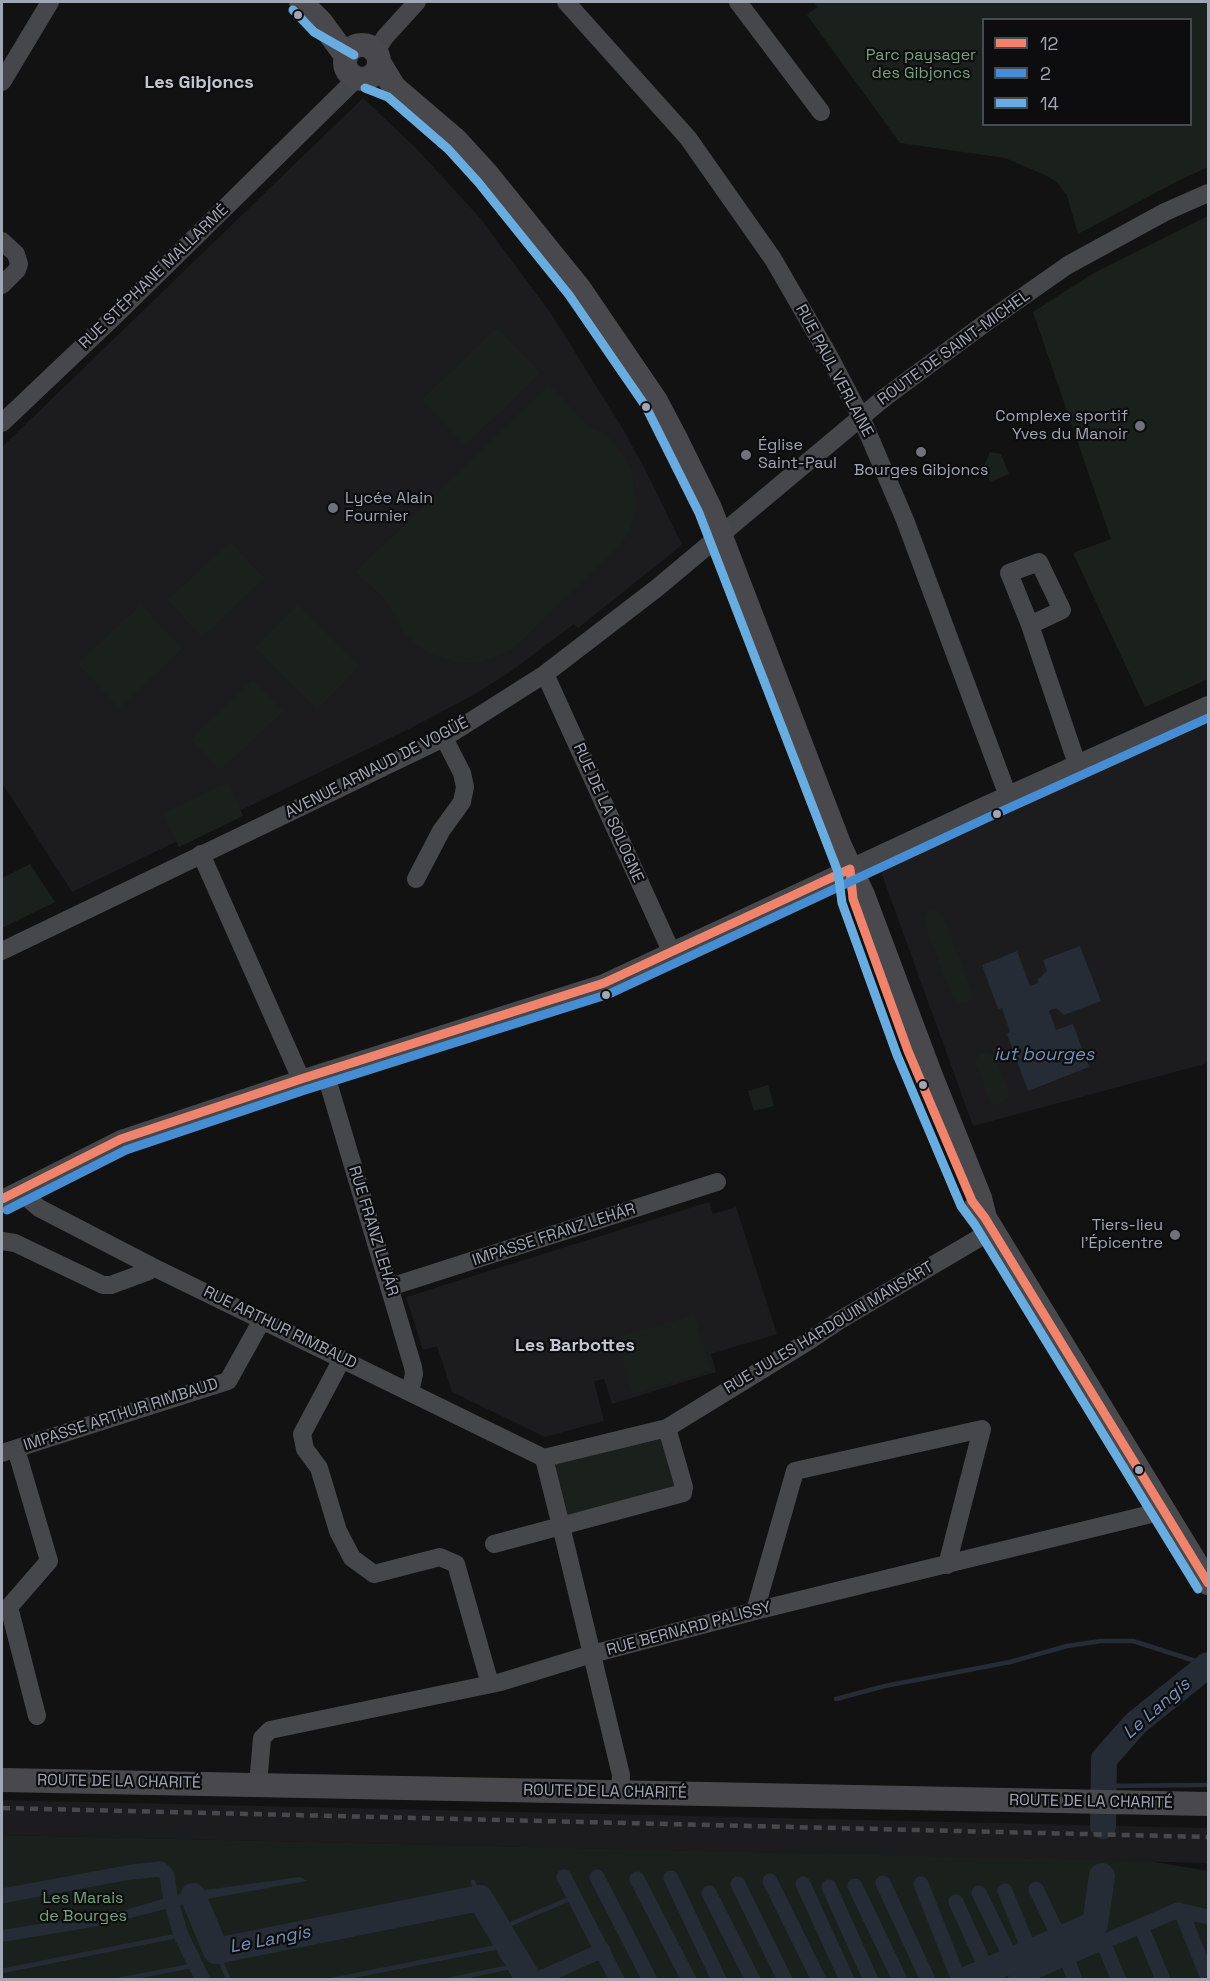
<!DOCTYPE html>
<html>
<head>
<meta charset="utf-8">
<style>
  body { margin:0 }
  #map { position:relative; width:1210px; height:1981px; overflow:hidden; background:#121212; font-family:"Space Grotesk",sans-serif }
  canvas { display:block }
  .frame { position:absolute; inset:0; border:3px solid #a1a6b5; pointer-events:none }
  .legend { position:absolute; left:982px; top:18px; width:210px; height:108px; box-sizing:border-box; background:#0d0c0e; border:2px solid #484a51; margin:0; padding:8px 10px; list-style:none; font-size:18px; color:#a1a6b5 }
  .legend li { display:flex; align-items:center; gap:12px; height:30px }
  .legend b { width:30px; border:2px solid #484a51 }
</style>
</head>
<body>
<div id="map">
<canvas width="1210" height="1981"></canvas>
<div class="frame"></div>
<ul class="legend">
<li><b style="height:8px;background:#f0836c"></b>12</li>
<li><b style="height:8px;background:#468dd4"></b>2</li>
<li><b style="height:8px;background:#69acdf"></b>14</li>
</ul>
</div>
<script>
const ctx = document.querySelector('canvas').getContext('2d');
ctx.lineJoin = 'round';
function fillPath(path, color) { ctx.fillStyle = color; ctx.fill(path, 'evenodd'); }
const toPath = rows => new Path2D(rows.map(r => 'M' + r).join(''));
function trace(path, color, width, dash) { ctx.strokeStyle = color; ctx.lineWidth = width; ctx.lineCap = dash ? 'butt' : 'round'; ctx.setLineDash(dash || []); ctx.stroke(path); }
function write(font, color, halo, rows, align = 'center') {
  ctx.font = font + ' "Space Grotesk",sans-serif'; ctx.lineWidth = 4.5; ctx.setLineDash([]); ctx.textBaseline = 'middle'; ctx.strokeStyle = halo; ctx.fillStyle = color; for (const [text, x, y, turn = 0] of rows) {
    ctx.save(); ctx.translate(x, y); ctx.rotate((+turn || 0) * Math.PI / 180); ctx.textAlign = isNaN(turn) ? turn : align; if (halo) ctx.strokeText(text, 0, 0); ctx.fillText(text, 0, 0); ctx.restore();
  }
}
const built = toPath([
  [363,98,416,148,481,219,552,315,621,426,646,471,682,545,578,628,574,624,513,670,477,693,409,729,72,892,2,783,2,447],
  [1208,723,1208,1063,973,1126,880,869],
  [709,1202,713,1214,736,1207,777,1334,711,1354,716,1372,612,1404,604,1379,594,1381,604,1421,545,1437,452,1392,437,1346,423,1350,406,1297],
  [2,1800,1208,1828,1208,1863,2,1835]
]);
const green = toPath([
  [813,2,1208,2,1208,167,1178,181,1078,234,1067,196,1057,182,1045,175,1005,158,900,143,807,15,817,7],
  [984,20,1190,20,1190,124,984,124],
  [1208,216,1208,679,1145,707,1073,553,1111,539,1033,312,1092,274],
  [497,328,540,373,465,445,422,400],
  [549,385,589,427,602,432,611,440,630,467,634,484,636,503,634,518,627,535,619,546,511,650,483,661,466,663,452,661,432,654,416,644,403,631,385,599,356,572],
  [990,452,1001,454,1009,474,990,482,984,466],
  [230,542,264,578,202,637,168,600],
  [141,605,182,649,119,708,78,663],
  [298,605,359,666,317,709,255,648],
  [253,680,283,711,220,770,191,739],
  [227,783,243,816,179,847,163,813],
  [30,864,55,902,2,928,2,878],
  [931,910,940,912,943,915,972,992,972,997,968,1003,960,1004,953,998,924,922,927,913],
  [986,1052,995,1056,1009,1093,1009,1099,995,1105,990,1101,976,1064,976,1060,979,1055],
  [768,1085,774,1106,754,1111,748,1091],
  [694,1315,711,1371,633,1394,616,1338],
  [662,1438,676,1487,567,1516,555,1465,557,1461],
  [2,1835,1148,1861,1208,1871,1208,1979,2,1979]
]);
const water = toPath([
  [1080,946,1101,1001,1064,1015,1056,1008,1049,1011,1056,1030,1073,1024,1089,1067,1028,1091,1007,1034,1010,1032,1002,1008,998,1009,982,965,1017,951,1030,986,1038,983,1038,979,1047,971,1043,960],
  [300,1877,307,1881,195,1901,105,1925,2,1942,2,1930,125,1910,184,1893]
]);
const stream = toPath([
  [836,1699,885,1686,1010,1662,1067,1646,1101,1641,1133,1641,1208,1665],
  [1103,1786,1208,1785],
  [473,1882,480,1898],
  [499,1929,574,1897],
  [216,1951,229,1980],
  [2,1971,181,1935],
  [118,1980,197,1965],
  [332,1980,508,1945],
  [448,1980,520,1965]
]);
const canal = toPath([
  [564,1877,617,1980],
  [597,1877,650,1980],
  [671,1878,719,1980],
  [637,1879,689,1980],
  [770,1881,819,1980],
  [883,1883,928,1980],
  [738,1884,785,1980],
  [803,1884,847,1980],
  [921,1884,959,1980],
  [855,1886,900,1980],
  [829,1887,871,1980],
  [1036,1889,1060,1939,1075,1980],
  [1005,1891,1030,1952],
  [709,1893,753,1980],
  [979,1893,1012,1960],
  [2,1896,131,1872,161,1869,167,1875,171,1902,181,1935,203,1980],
  [956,1902,987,1970],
  [1181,1911,1208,1978],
  [1141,1926,1163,1980],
  [1103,1942,1119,1980],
  [536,1980,603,1950],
  [1015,1980,1178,1910,1208,1917]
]);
const river = toPath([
  [1103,1826,1104,1759,1136,1723,1208,1665],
  [193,1896,216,1951,480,1898,529,1980],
  [966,1980,1095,1924,1102,1876]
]);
const minor = toPath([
  [566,2,688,138,773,259,828,354,861,417,905,520,1008,796],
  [738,2,821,112],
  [376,51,385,37,417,2],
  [2,82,50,2],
  [2,241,16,254,19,264,17,270,2,285],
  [2,423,120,311,357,78],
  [1030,625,1062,610,1039,562,1009,573,1030,625,1077,764],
  [545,674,671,951],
  [201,854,301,1079],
  [416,879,441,831,462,802,465,787,462,773,444,738],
  [2,951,444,738,545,674,657,588,884,398,988,321,1068,265,1165,212,1208,193],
  [325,1072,413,1367,414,1374,410,1392],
  [24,1189,32,1202,39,1208,151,1266,544,1458],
  [2,1199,121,1139,301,1079,604,983,984,806,1208,705],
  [2,1241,15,1243,103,1285,111,1285,149,1271,151,1266],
  [390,1287,717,1182],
  [342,1359,302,1434,305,1449,319,1468,338,1531,352,1558,374,1574,440,1557,456,1564,490,1684],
  [667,1428,684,1487,683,1493,561,1526,544,1458,667,1428,807,1342,840,1320,991,1231],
  [16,1449,49,1561,9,1607,37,1716],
  [2,1453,228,1381,262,1320],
  [494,1544,561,1526,621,1775,620,1793],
  [755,1611,795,1471,982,1429,947,1565],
  [258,1784,262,1738,270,1730,501,1682,592,1654,755,1611,1163,1511]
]);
const major = toPath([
  [301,2,321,22,346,56],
  '345 62a17 17 0 1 1 34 0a17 17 0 1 1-34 0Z',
  [380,64,394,87,456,140,487,174,579,288,656,401,676,439,710,508,840,846,863,895,931,1076,980,1198,985,1218],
  [976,1207,985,1218,1208,1583],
  [2,1780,1208,1804]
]);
const rail = toPath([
  [2,1808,1208,1837]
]);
const bus1 = toPath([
  [850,869,853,899,908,1051,972,1201,985,1218,1208,1583],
  [2,1199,121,1139,301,1079,604,983,850,869]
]);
const bus2 = toPath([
  [7,1210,126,1150,305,1090,609,994,989,817,1208,718]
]);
const bus3 = toPath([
  [293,10,314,32,354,55],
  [365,88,388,97,448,149,478,182,569,295,646,407,699,513,838,872,842,903,897,1055,961,1206,975,1225,1198,1589]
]);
const markers = [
  [298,15,5,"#a1a6b5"],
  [646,407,5,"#a1a6b5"],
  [1140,426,6,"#6f727c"],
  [921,452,6,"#6f727c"],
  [746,455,6,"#6f727c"],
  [333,508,6,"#6f727c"],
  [997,814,5,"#a1a6b5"],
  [606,995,5,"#a1a6b5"],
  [923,1085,5,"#a1a6b5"],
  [1175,1235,6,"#6f727c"],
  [1139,1470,5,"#a1a6b5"]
];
const parkNames = [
  ["Parc paysager",921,56],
  ["des Gibjoncs",921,74],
  ["Les Marais",83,1899],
  ["de Bourges",83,1917]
];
const streetNames = [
  ["RUE STÉPHANE MALLARMÉ",154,277,-44],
  ["ROUTE DE SAINT-MICHEL",954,348,-36],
  ["RUE PAUL VERLAINE",834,371,62],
  ["AVENUE ARNAUD DE VOGÜÉ",377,768,-27],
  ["RUE DE LA SOLOGNE",608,813,66],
  ["RUE FRANZ LEHÁR",373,1231,73],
  ["IMPASSE FRANZ LEHÁR",554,1235,-18],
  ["RUE ARTHUR RIMBAUD",280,1328,26],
  ["RUE JULES HARDOUIN MANSART",829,1328,-31],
  ["IMPASSE ARTHUR RIMBAUD",121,1415,-18],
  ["RUE BERNARD PALISSY",689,1629,-15],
  ["ROUTE DE LA CHARITÉ",119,1782,1],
  ["ROUTE DE LA CHARITÉ",605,1792,1],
  ["ROUTE DE LA CHARITÉ",1091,1802,1]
];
const poiNames = [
  ["Complexe sportif",1128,417],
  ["Yves du Manoir",1128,435],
  ["Église",758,446,"left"],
  ["Saint-Paul",758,464,"left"],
  ["Bourges Gibjoncs",921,471,"center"],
  ["Lycée Alain",345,499,"left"],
  ["Fournier",345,517,"left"],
  ["Tiers-lieu",1163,1226],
  ["l'Épicentre",1163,1244]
];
const neighbourhoodNames = [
  ["Les Gibjoncs",199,83],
  ["Les Barbottes",575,1346]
];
const waterNames = [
  ["iut bourges",1044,1055],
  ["Le Langis",1157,1709,-41],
  ["Le Langis",270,1940,-11]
];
fillPath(built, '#1c1c1e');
fillPath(green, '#1a211c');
fillPath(water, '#252c35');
trace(stream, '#252c35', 4.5);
trace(canal, '#252c35', 15);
trace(river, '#252c35', 26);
trace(minor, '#46474b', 18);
trace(major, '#49494d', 24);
trace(rail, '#47484b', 4.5, [8, 6]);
trace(bus1, '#f0836c', 9);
trace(bus2, '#468dd4', 9);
trace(bus3, '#69acdf', 9);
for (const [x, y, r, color] of markers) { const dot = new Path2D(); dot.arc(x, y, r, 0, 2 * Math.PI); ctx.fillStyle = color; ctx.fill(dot); trace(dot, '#0d0c0e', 2); }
write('16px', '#76a37c', '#0d0c0e', parkNames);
write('16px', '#a1a6b5', '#0d0c0e', streetNames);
write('16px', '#a1a6b5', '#0d0c0e', poiNames, 'right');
write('bold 18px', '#c3c5d1', '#0d0c0e', neighbourhoodNames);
write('italic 18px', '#7491b5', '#0d0c0e', waterNames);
</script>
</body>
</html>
